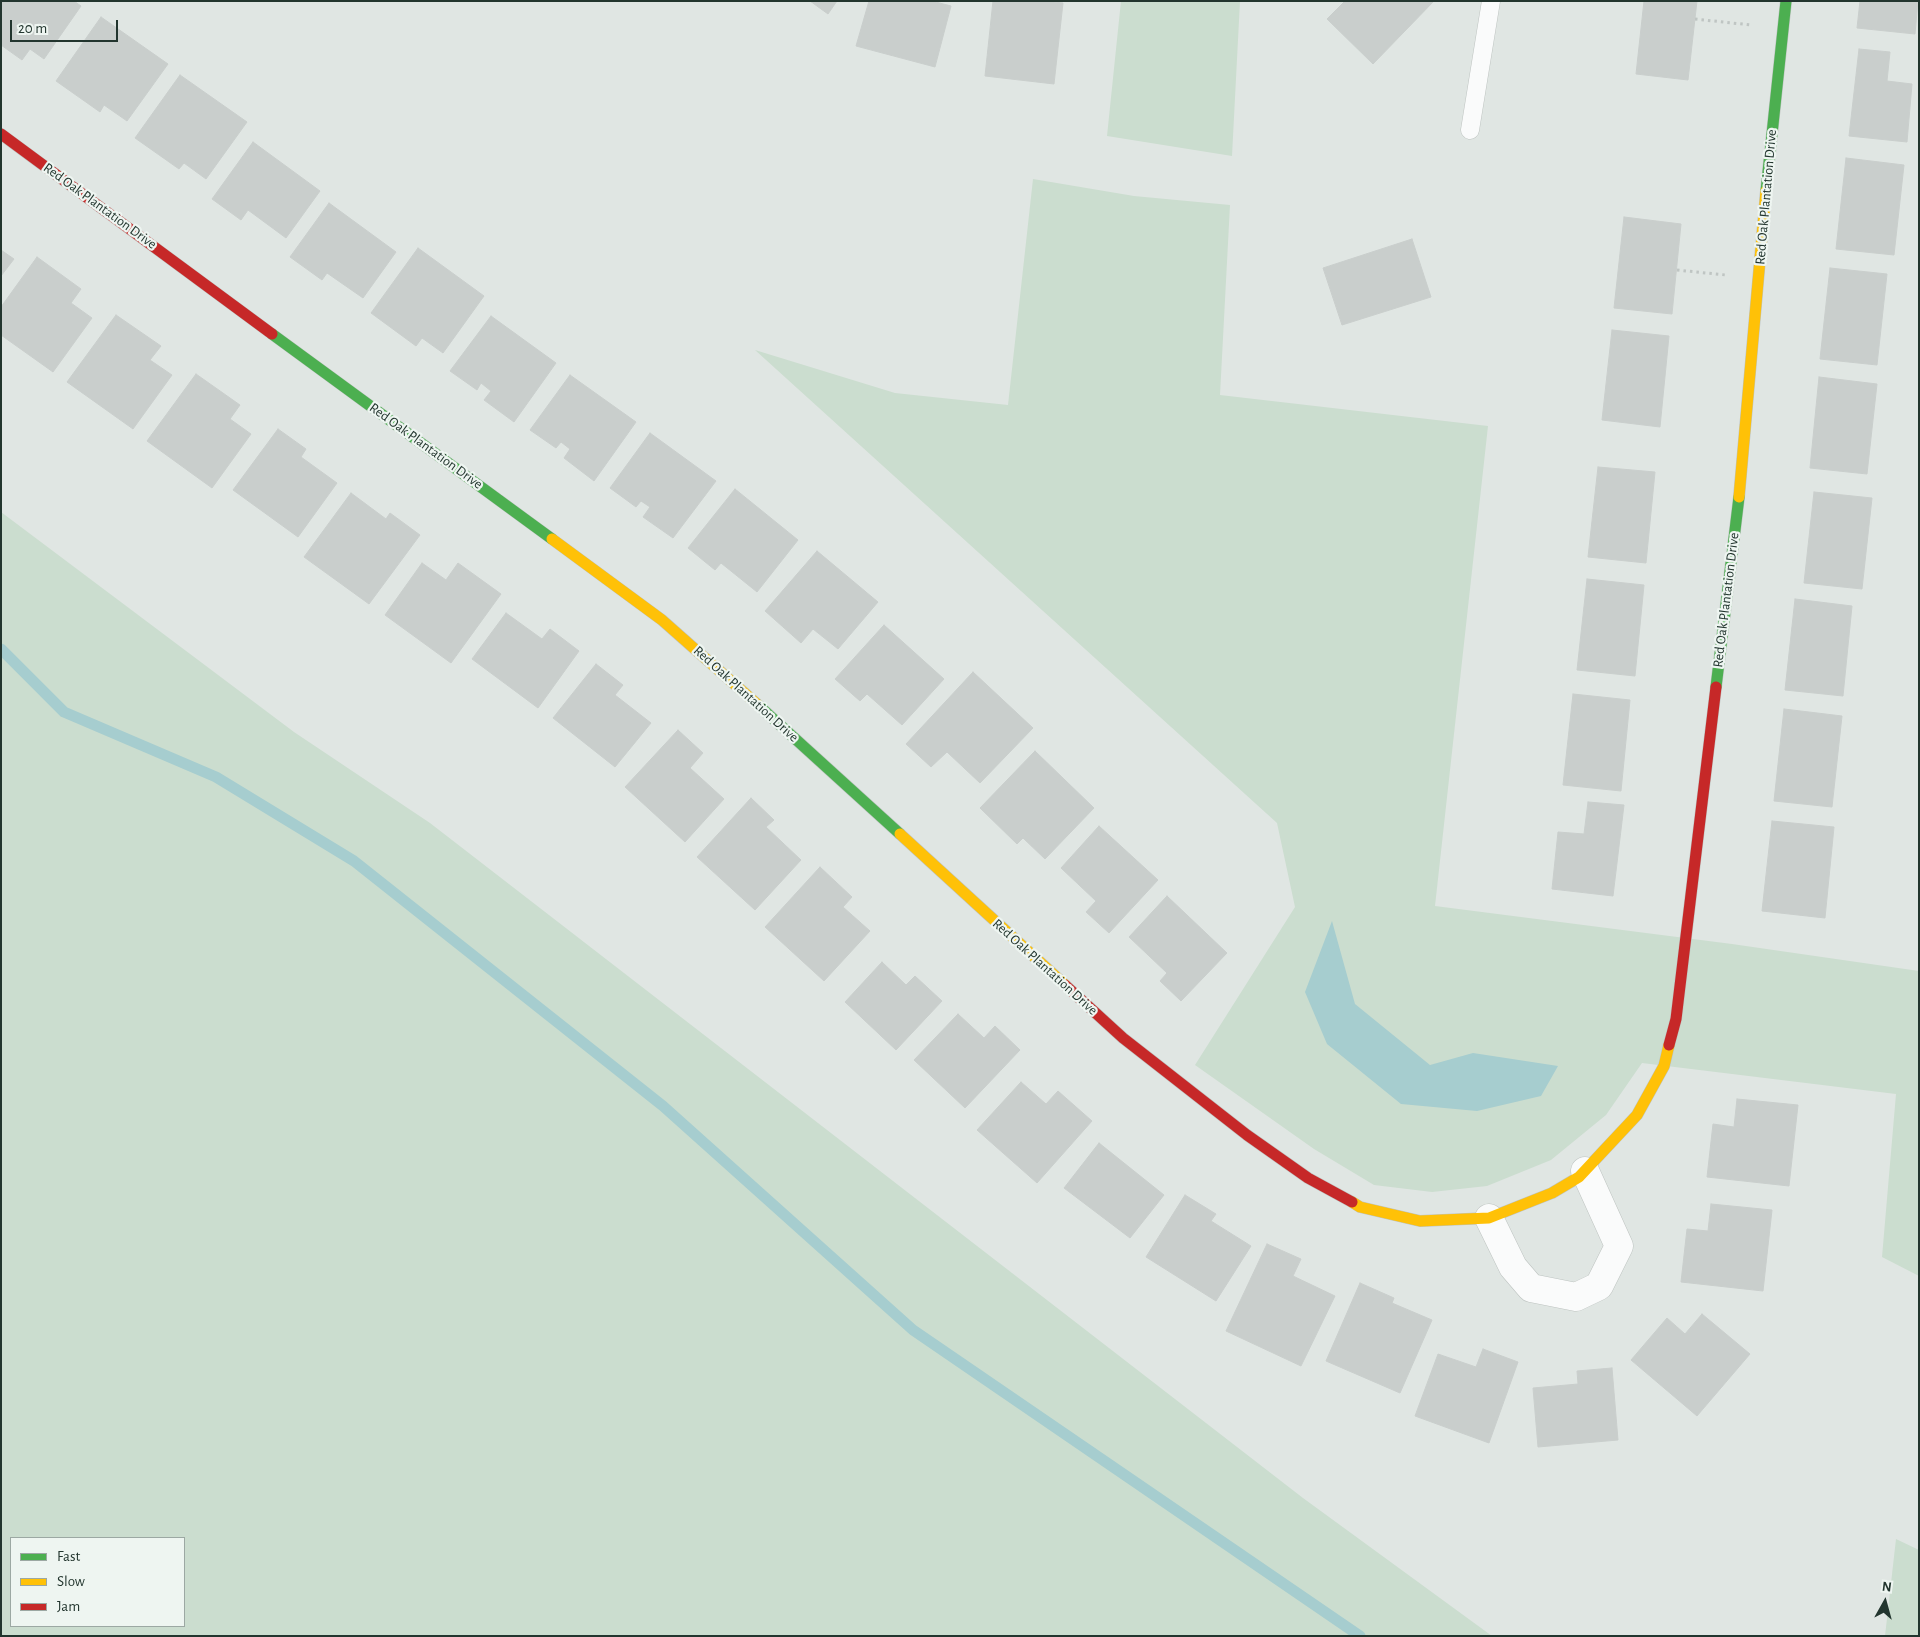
<!DOCTYPE html>
<html>
<head>
<meta charset="utf-8">
<style>
  body { margin:0 }
  #map { position:relative; width:1920px; height:1637px; overflow:hidden; background:#e0e6e3; font-family:"Alegreya Sans",sans-serif }
  canvas { display:block }
  .frame { position:absolute; inset:0; border:2px solid #22352e; pointer-events:none }
  .legend { position:absolute; left:10px; top:1537px; width:175px; height:90px; box-sizing:border-box; background:#eef5f1; border:1px solid #9ca8a3; margin:0; padding:6px 9px; list-style:none; font-size:15px; color:#22352e }
  .legend li { display:flex; align-items:center; gap:10px; height:25px }
  .legend b { width:25px; border:1px solid #9ca8a3 }
  .north { position:absolute; left:1860px; top:1577px; width:50px; height:50px; -webkit-text-stroke:4px #eef5f1; paint-order:stroke; rotate:7deg; font-size:14px; font-weight:700; line-height:20px; text-align:center; color:#22352e }
  .north::after { content:''; display:block; margin:auto; width:18px; height:22px; background:#22352e; clip-path:polygon(50% 0,100% 100%,50% 72%,0 100%) }
  .scale { position:absolute; left:10px; top:20px; width:108px; height:22px; box-sizing:border-box; border:2px solid #22352e; border-top:0; padding-left:6px; font-size:15px; line-height:18px; white-space:nowrap; color:#22352e; -webkit-text-stroke:4px #eef5f1; paint-order:stroke }
</style>
</head>
<body>
<div id="map">
<canvas width="1920" height="1637"></canvas>
<div class="frame"></div>
<ul class="legend">
<li><b style="height:6px;background:#4caf50"></b>Fast</li>
<li><b style="height:6px;background:#ffc107"></b>Slow</li>
<li><b style="height:6px;background:#c62828"></b>Jam</li>
</ul>
<div class="north">N</div>
<div class="scale">20 m</div>
</div>
<script>
const ctx = document.querySelector('canvas').getContext('2d');
ctx.lineJoin = 'round';
function fillPath(path, color) { ctx.fillStyle = color; ctx.fill(path, 'evenodd'); }
const toPath = rows => new Path2D(rows.map(r => 'M' + r).join(''));
function trace(path, color, width, dash) { ctx.strokeStyle = color; ctx.lineWidth = width; ctx.lineCap = dash ? 'butt' : 'round'; ctx.setLineDash(dash || []); ctx.stroke(path); }
function write(font, color, halo, rows, align = 'center') {
  ctx.font = font + ' "Alegreya Sans",sans-serif'; ctx.lineWidth = 4.5; ctx.setLineDash([]); ctx.textBaseline = 'middle'; ctx.strokeStyle = halo; ctx.fillStyle = color; for (const [text, x, y, turn = 0] of rows) {
    ctx.save(); ctx.translate(x, y); ctx.rotate((+turn || 0) * Math.PI / 180); ctx.textAlign = isNaN(turn) ? turn : align; if (halo) ctx.strokeText(text, 0, 0); ctx.fillText(text, 0, 0); ctx.restore();
  }
}
const green = toPath([
  [1121,1,1240,1,1232,156,1107,136],
  [1033,179,1134,196,1230,205,1220,395,1488,426,1435,906,1732,944,1919,971,1919,1276,1882,1257,1896,1094,1642,1063,1606,1115,1551,1160,1487,1186,1432,1192,1374,1185,1314,1149,1195,1065,1295,907,1277,823,755,350,895,393,1008,405],
  [1,512,294,732,430,823,1303,1498,1492,1636,1,1636],
  [184,1538,184,1626,11,1626,11,1538],
  [1896,1539,1919,1550,1919,1636,1885,1636]
]);
const water = toPath([
  [1332,921,1355,1004,1430,1065,1473,1053,1558,1066,1541,1096,1477,1111,1401,1104,1327,1044,1305,992]
]);
const stream = toPath([
  [1,649,64,712,216,777,354,861,663,1106,913,1330,1360,1636]
]);
const building = toPath([
  [1,1,74,1,81,6,44,59,30,49,22,60,1,45,1,1],
  [810,1,837,1,828,14,810,1],
  [869,1,932,1,951,6,935,67,856,46,869,1],
  [993,1,1044,1,1063,3,1054,84,985,76,993,1],
  [1345,1,1434,1,1373,64,1327,19,1345,1],
  [1644,1,1697,1,1688,80,1636,74,1644,1],
  [1860,1,1918,1,1915,34,1857,28,1860,1],
  [101,17,168,64,127,121,104,105,100,112,56,81,101,17],
  [1859,49,1890,52,1887,81,1912,84,1907,142,1849,136,1859,49],
  [180,75,247,122,206,179,184,163,179,169,135,138,180,75],
  [253,142,320,191,286,238,248,210,241,220,212,199,253,142],
  [1846,158,1904,165,1894,255,1836,249,1846,158],
  [329,203,396,252,363,298,327,273,322,280,290,257,329,203],
  [1624,217,1681,224,1672,314,1614,308,1624,217],
  [1412,239,1431,297,1342,325,1323,268,1412,239],
  [418,248,484,296,443,353,422,338,416,346,371,313,418,248],
  [1,250,14,259,1,276,1,250],
  [37,257,81,289,71,303,92,318,53,372,1,335,1,307,37,257],
  [1830,268,1887,274,1877,365,1820,359,1830,268],
  [116,315,161,346,150,360,172,375,133,429,67,382,116,315],
  [491,316,556,363,514,422,484,400,491,391,481,383,477,390,450,371,491,316],
  [1612,330,1669,336,1660,427,1602,420,1612,330],
  [196,374,240,405,230,419,251,434,212,488,147,441,196,374],
  [570,375,636,422,594,481,564,458,570,449,561,442,556,448,530,430,570,375],
  [1819,377,1877,384,1867,474,1810,468,1819,377],
  [278,429,306,449,301,457,337,483,298,537,233,490,278,429],
  [650,433,716,481,673,538,643,517,650,507,641,501,636,507,610,488,650,433],
  [1598,467,1655,472,1646,563,1588,557,1598,467],
  [735,489,798,540,757,592,721,563,715,570,688,548,735,489],
  [1814,492,1872,498,1862,589,1804,583,1814,492],
  [351,493,386,519,390,513,420,535,369,604,304,557,351,493],
  [817,551,878,602,838,649,813,629,801,643,765,611,817,551],
  [422,563,446,580,458,563,501,594,451,663,385,615,422,563],
  [1587,579,1644,585,1635,676,1577,670,1587,579],
  [1795,599,1852,606,1843,696,1785,690,1795,599],
  [506,613,542,639,550,629,579,651,538,708,472,659,506,613],
  [884,625,944,679,902,725,867,694,860,701,835,679,884,625],
  [596,664,623,685,615,695,651,723,615,767,553,718,596,664],
  [973,672,1033,728,980,783,947,752,931,767,906,744,973,672],
  [1573,694,1630,700,1621,791,1563,785,1573,694],
  [1784,709,1842,716,1832,807,1774,801,1784,709],
  [678,730,703,753,690,768,724,799,685,842,625,787,678,730],
  [1035,751,1094,808,1045,859,1023,838,1017,844,980,808,1035,751],
  [751,798,774,820,766,827,801,860,755,910,697,857,751,798],
  [1588,802,1624,805,1613,896,1552,889,1558,832,1584,834,1588,802],
  [1772,821,1834,827,1825,918,1762,911,1772,821],
  [1099,826,1158,880,1109,933,1086,912,1096,901,1061,868,1099,826],
  [820,867,852,897,843,907,870,931,824,981,765,927,820,867],
  [1167,896,1227,953,1181,1001,1160,981,1167,973,1129,937,1167,896],
  [882,962,906,985,915,976,942,1001,896,1050,845,1002,882,962],
  [958,1014,984,1038,995,1026,1020,1050,965,1108,914,1060,958,1014],
  [1021,1082,1046,1104,1058,1091,1092,1121,1037,1183,977,1130,1021,1082],
  [1737,1099,1798,1105,1789,1186,1707,1177,1713,1124,1734,1127,1737,1099],
  [1099,1143,1164,1195,1130,1238,1064,1188,1099,1143],
  [1185,1195,1216,1214,1211,1221,1251,1246,1216,1301,1146,1257,1185,1195],
  [1711,1204,1772,1210,1763,1291,1681,1282,1687,1229,1708,1231,1711,1204],
  [1267,1244,1301,1259,1293,1276,1335,1296,1301,1366,1226,1331,1267,1244],
  [1360,1283,1394,1298,1392,1303,1432,1320,1400,1393,1326,1361,1360,1283],
  [1702,1314,1750,1354,1697,1416,1631,1360,1667,1318,1685,1334,1702,1314],
  [1483,1349,1518,1362,1489,1443,1415,1416,1438,1354,1476,1367,1483,1349],
  [1612,1368,1618,1440,1538,1447,1533,1388,1578,1384,1577,1371,1612,1368]
]);
const path = toPath([
  [1695,19,1751,25],
  [1677,270,1726,275]
]);
const lane = toPath([
  [1470,130,1491,1]
]);
const street = toPath([
  [1489,1218,1513,1267,1531,1288,1576,1297,1599,1286,1619,1246,1585,1171]
]);
const fast = toPath([
  [1766,191,1786,1],
  [272,334,552,539],
  [1716,687,1739,497],
  [758,705,900,834]
]);
const slow = toPath([
  [1739,497,1766,191],
  [552,539,662,620,758,705],
  [900,834,1065,985],
  [1352,1202,1360,1207,1420,1221,1489,1218,1552,1193,1579,1177,1637,1115,1664,1066,1669,1045]
]);
const jam = toPath([
  [1,134,272,334],
  [1065,985,1123,1038,1247,1135,1308,1178,1352,1202],
  [1669,1045,1676,1019,1716,687]
]);
const streetNames = [
  ["Red Oak Plantation Drive",1766,197,-85],
  ["Red Oak Plantation Drive",100,206,36],
  ["Red Oak Plantation Drive",426,446,36],
  ["Red Oak Plantation Drive",1726,600,-83],
  ["Red Oak Plantation Drive",746,694,42],
  ["Red Oak Plantation Drive",1045,967,42]
];
fillPath(green, '#cbddcf');
fillPath(water, '#a6cdcf');
trace(stream, '#a6cdcf', 11);
fillPath(building, '#c9cecc');
trace(building, '#c9cecc', 1);
trace(lane, '#bdc3c0', 19);
trace(street, '#bdc3c0', 29);
trace(fast, '#bdc3c0', 12);
trace(slow, '#bdc3c0', 12);
trace(jam, '#bdc3c0', 12);
trace(path, '#bfc5c3', 3, [2.5, 4]);
trace(lane, '#fafbfb', 18);
trace(street, '#fafbfb', 28);
trace(fast, '#4caf50', 11);
trace(slow, '#ffc107', 11);
trace(jam, '#c62828', 11);
write('14px', '#22352e', '#eef5f1', streetNames);
</script>
</body>
</html>
